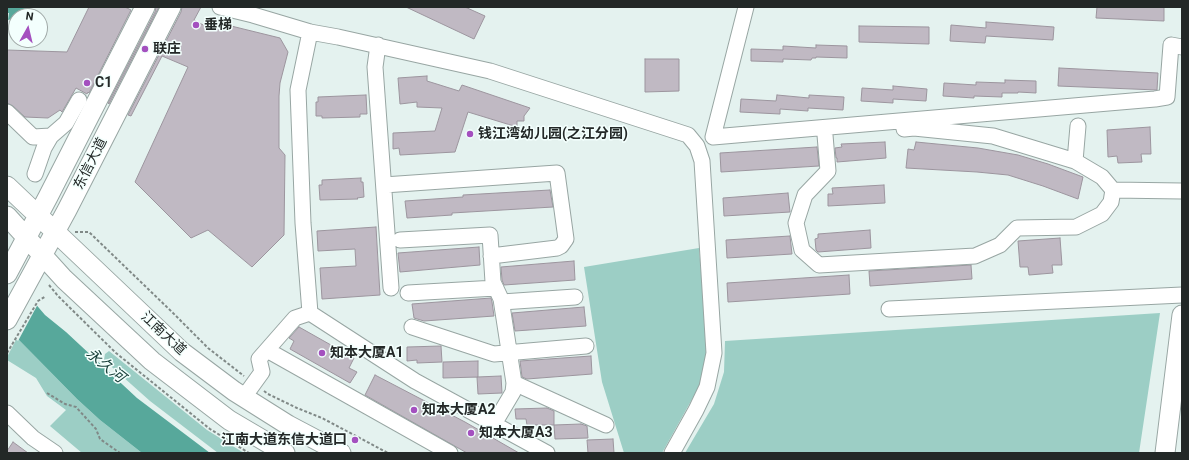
<!DOCTYPE html>
<html>
<head>
<meta charset="utf-8">
<style>
  body { margin:0 }
  #map { position:relative; width:1189px; height:460px; overflow:hidden; background:#e4f2ef; font-family:Roboto,sans-serif }
  canvas { display:block }
  .frame { position:absolute; inset:0; border:8px solid #232827; pointer-events:none }
  .north { position:absolute; left:8px; top:8px; width:40px; height:40px; box-sizing:border-box; background:#f3fffd; border:1px solid #a0a9a7; border-radius:50%; rotate:8deg; font-size:11px; font-weight:700; line-height:16px; text-align:center; color:#232827 }
  .north::after { content:''; display:block; margin:auto; width:14px; height:18px; background:#a450bf; clip-path:polygon(50% 0,100% 100%,50% 72%,0 100%) }
</style>
</head>
<body>
<div id="map">
<canvas width="1189" height="460"></canvas>
<div class="frame"></div>
<div class="north">N</div>
</div>
<script>
const ctx = document.querySelector('canvas').getContext('2d');
ctx.lineJoin = 'round';
function fillPath(path, color) { ctx.fillStyle = color; ctx.fill(path, 'evenodd'); }
const toPath = rows => new Path2D(rows.map(r => 'M' + r).join(''));
function trace(path, color, width, dash) { ctx.strokeStyle = color; ctx.lineWidth = width; ctx.lineCap = dash ? 'butt' : 'round'; ctx.setLineDash(dash || []); ctx.stroke(path); }
function write(font, color, halo, rows, align = 'center') {
  ctx.font = font + ' Roboto,"Noto Sans SC",sans-serif'; ctx.lineWidth = 3; ctx.setLineDash([]); ctx.textBaseline = 'middle'; ctx.strokeStyle = halo; ctx.fillStyle = color; for (const [text, x, y, turn = 0] of rows) {
    ctx.save(); ctx.translate(x, y); ctx.rotate((+turn || 0) * Math.PI / 180); ctx.textAlign = isNaN(turn) ? turn : align; if (halo) ctx.strokeText(text, 0, 0); ctx.fillText(text, 0, 0); ctx.restore();
  }
}
const green = toPath([
  [699,248,707,341,707,360,701,383,662,453,624,453,602,382,584,267],
  [1160,313,1139,453,685,453,714,404,724,372,725,341],
  [17,338,77,399,100,420,142,453,82,453,50,426,66,410,47,396,36,378,7,360,7,357],
  [109,351,207,430,244,453,218,453,150,401,104,360,105,354]
]);
const water = toPath([
  [7,7,32,7,19,16,16,16,16,18,8,20,9,13,7,13],
  [16,281,45,315,66,332,137,398,210,453,142,453,100,420,77,399,17,338]
]);
const pier = toPath([
  [7,270,17,280,38,304,18,341,7,330]
]);
const building = toPath([
  [89,7,125,7,131,10,89,93,88,92,87,94,76,88,62,112,60,110,48,118,25,117,13,106,7,103,7,50,67,52,89,7],
  [156,7,159,7,109,104,108,103,155,12,156,7],
  [182,7,201,7,194,20,205,26,219,23,280,38,288,52,280,83,279,96,279,148,285,155,284,235,252,267,208,230,191,238,135,182,188,67,162,56,131,116,128,115,181,12,182,7],
  [406,7,465,7,485,16,474,39,406,7],
  [1097,7,1164,7,1164,21,1096,18,1097,7],
  [986,22,1054,27,1053,40,986,36,985,43,950,41,951,25,986,28,986,22],
  [859,26,929,27,929,44,859,42,859,26],
  [816,45,847,46,847,58,816,57,816,58,812,58,811,60,783,59,783,62,751,61,751,49,783,50,783,46,816,48,816,45],
  [645,59,679,59,679,91,645,92,645,59],
  [1059,68,1158,73,1157,90,1058,86,1059,68],
  [427,76,427,81,459,91,462,85,530,108,524,116,524,121,517,121,517,127,468,112,455,152,400,155,399,148,393,149,393,133,435,131,442,108,417,107,417,102,400,104,398,78,427,76],
  [1005,80,1036,81,1036,93,1018,92,1018,93,1002,93,1002,97,974,96,974,98,943,96,944,83,976,85,976,82,1005,83,1005,80],
  [893,86,927,89,926,101,893,99,893,103,861,101,862,88,893,90,893,86],
  [366,95,367,114,360,114,360,117,322,118,322,116,316,116,316,102,318,102,318,97,366,95],
  [777,95,809,98,809,95,844,97,843,110,808,108,808,111,780,109,780,114,740,112,741,99,776,101,777,95],
  [1150,127,1151,154,1141,154,1142,162,1118,163,1117,156,1108,157,1107,130,1150,127],
  [885,142,886,158,837,162,837,158,836,158,835,148,842,147,841,144,885,142],
  [916,142,978,148,1018,155,1048,164,1083,177,1078,199,1043,186,1008,175,977,172,906,168,908,149,914,150,916,142],
  [817,147,819,166,721,172,720,153,817,147],
  [361,178,361,182,363,182,364,197,357,198,358,199,320,200,319,185,322,185,322,180,361,178],
  [884,185,885,203,828,206,828,194,833,194,832,188,884,185],
  [550,190,553,207,452,213,452,215,407,218,405,201,463,197,463,195,550,190],
  [788,193,790,212,724,216,723,198,788,193],
  [376,227,380,295,322,299,320,268,356,266,355,249,318,251,317,231,376,227],
  [870,230,871,248,818,252,816,250,815,239,818,238,818,234,870,230],
  [790,236,792,254,727,258,726,240,790,236],
  [1060,238,1062,265,1052,265,1053,273,1029,275,1028,267,1020,267,1018,241,1060,238],
  [479,247,480,265,400,272,398,253,479,247],
  [574,261,575,280,504,285,502,280,501,267,574,261],
  [971,265,972,279,870,286,869,271,971,265],
  [849,275,850,294,728,302,727,283,849,275],
  [491,298,492,302,494,316,424,321,414,318,412,304,491,298],
  [584,307,586,326,515,331,512,313,584,307],
  [299,327,354,358,349,368,357,372,350,383,290,349,294,341,289,338,299,327],
  [441,346,442,362,417,363,417,360,407,361,407,347,441,346],
  [591,356,592,374,527,379,522,377,520,361,591,356],
  [478,361,478,377,443,378,443,362,478,361],
  [375,375,465,422,519,453,467,453,365,395,375,375],
  [501,376,502,393,478,394,477,377,501,376],
  [547,408,554,411,554,425,527,425,526,419,516,419,515,409,547,408],
  [581,424,587,426,588,438,555,439,554,425,581,424],
  [613,439,614,453,588,453,587,440,613,439],
  [13,442,28,453,7,453,7,451,13,442]
]);
const path = toPath([
  [75,232,89,232,172,312,208,348,244,376],
  [49,285,58,296,116,353,210,429,249,453],
  [7,353,38,301,46,296],
  [264,391,268,394,297,408,322,418,388,453],
  [47,393,65,404,76,407,96,429,100,439,120,453]
]);
const minor = toPath([
  [220,7,253,15,310,32,338,37,490,71,688,135,697,146,702,161,714,353,707,387,696,410,672,453],
  [746,7,713,137,1155,99,1167,97,1171,45,1182,47],
  [310,32,298,90,303,223,310,313,415,381,547,453],
  [378,45,375,67,391,288],
  [7,112,33,137,51,136,66,123,79,100],
  [904,129,914,128,993,136,1075,161,1102,177,1113,190,1182,191],
  [825,135,828,171,805,195,796,223,802,250,819,265,975,256,1000,245,1017,228,1076,227,1102,214,1111,202,1113,190],
  [1075,161,1078,126],
  [35,174,44,148,51,136],
  [384,185,557,173,566,239,561,246,557,248,491,256],
  [400,240,490,235,493,282,501,299,514,383,513,392,494,424],
  [408,293,496,288],
  [502,302,575,297],
  [889,309,1182,295],
  [412,327,494,354,586,346],
  [267,350,450,453],
  [514,383,606,425],
  [244,397,262,372,259,359,295,318,310,313],
  [7,413,33,438,55,453]
]);
const major = toPath([
  [7,186,182,352,234,391,288,425,341,453],
  [7,216,64,279,152,361,229,420,285,453],
  [7,274,48,197,145,7],
  [7,320,67,210,171,7],
  [1165,453,1182,315]
]);
const markers = [
  [196,25,4,"#a450bf"],
  [145,49,4,"#a450bf"],
  [87,83,4,"#a450bf"],
  [470,134,4,"#a450bf"],
  [322,353,4,"#a450bf"],
  [414,410,4,"#a450bf"],
  [471,433,4,"#a450bf"],
  [355,440,4,"#a450bf"]
];
const poiNames = [
  ["垂梯",204,25],
  ["联庄",153,49],
  ["C1",95,83],
  ["钱江湾幼儿园(之江分园)",478,134],
  ["知本大厦A1",330,353],
  ["知本大厦A2",422,410],
  ["知本大厦A3",479,433],
  ["江南大道东信大道口",347,440,"right"]
];
const streetNames = [
  ["东信大道",91,164,-63],
  ["江南大道",163,334,43]
];
const waterNames = [
  ["永久河",105,366,39]
];
fillPath(green, '#9ccec5');
fillPath(water, '#57a89b');
fillPath(pier, '#e4f2ef');
fillPath(building, '#c0b9c3');
trace(building, '#9c959e', 1);
trace(minor, '#98a6a3', 17);
trace(major, '#98a6a3', 21);
trace(path, '#808987', 2, [3, 2]);
trace(minor, '#fff', 15);
trace(major, '#fff', 19);
for (const [x, y, r, color] of markers) { const dot = new Path2D(); dot.arc(x, y, r, 0, 2 * Math.PI); ctx.fillStyle = color; ctx.fill(dot); trace(dot, '#f3fffd', 1.5); }
write('bold 14px', '#232827', '#f3fffd', poiNames, 'left');
write('14px', '#232827', '#f3fffd', streetNames);
write('italic 15px', '#183f39', '#f3fffd', waterNames);
</script>
</body>
</html>
